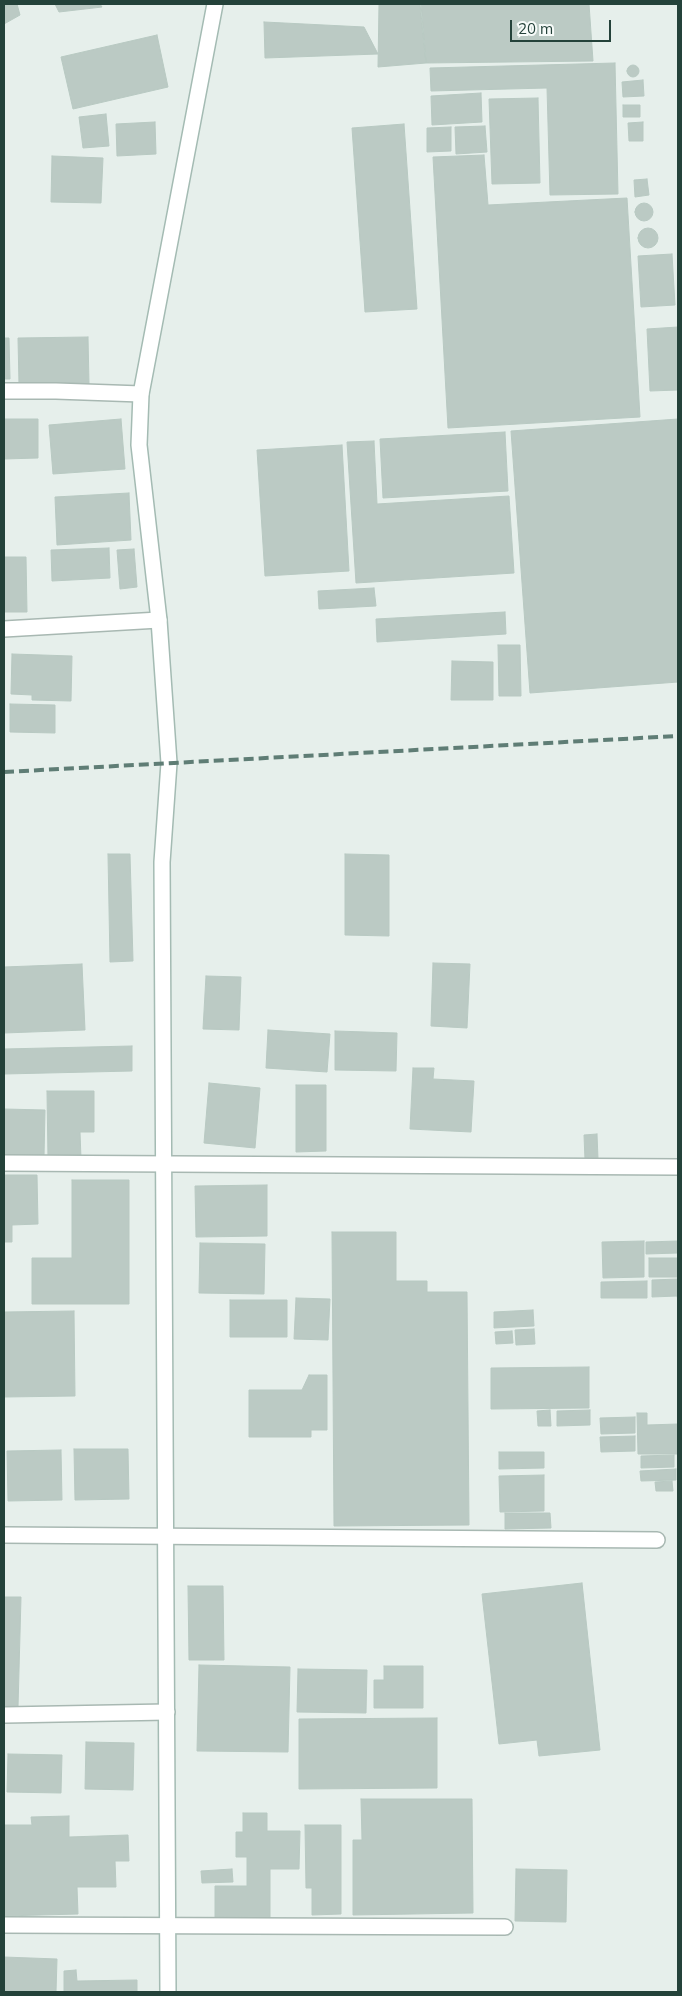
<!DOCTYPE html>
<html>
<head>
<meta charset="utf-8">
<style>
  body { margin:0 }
  #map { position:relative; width:682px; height:1996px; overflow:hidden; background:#e6efeb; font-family:Mulish,sans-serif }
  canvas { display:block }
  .frame { position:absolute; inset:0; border:5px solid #24423a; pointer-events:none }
  .scale { position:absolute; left:510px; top:20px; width:101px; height:22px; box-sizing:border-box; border:2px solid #24423a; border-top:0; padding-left:6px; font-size:15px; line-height:18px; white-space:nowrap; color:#24423a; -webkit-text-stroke:4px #f7fbf9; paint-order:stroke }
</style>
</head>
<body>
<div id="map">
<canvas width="682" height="1996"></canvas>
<div class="frame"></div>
<div class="scale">20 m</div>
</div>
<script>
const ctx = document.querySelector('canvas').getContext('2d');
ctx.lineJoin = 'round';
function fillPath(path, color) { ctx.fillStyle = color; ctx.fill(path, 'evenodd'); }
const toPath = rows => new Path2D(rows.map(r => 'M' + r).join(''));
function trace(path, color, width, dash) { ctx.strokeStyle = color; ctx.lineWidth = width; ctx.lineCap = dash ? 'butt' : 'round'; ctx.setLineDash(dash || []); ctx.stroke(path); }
const building = toPath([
  [4,4,17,4,20,15,4,24,4,4],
  [55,4,100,4,102,7,59,12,55,4],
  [379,4,420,4,426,63,378,67,379,4],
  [421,4,589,4,593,61,426,63,421,4],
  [264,22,364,27,378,54,265,58,264,22],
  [157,35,168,87,73,109,61,57,157,35],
  [615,63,618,194,550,195,547,88,431,91,430,68,615,63],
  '627 71a6 6 0 1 1 12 0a6 6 0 1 1-12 0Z',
  [643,80,644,96,623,97,622,82,643,80],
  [481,93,482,122,432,125,431,96,481,93],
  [538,98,540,183,492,184,489,99,538,98],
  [623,105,640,105,640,117,623,117,623,105],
  [106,114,109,146,83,148,79,117,106,114],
  [155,122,156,154,117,156,116,124,155,122],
  [643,122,643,141,629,141,628,123,643,122],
  [404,124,417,309,365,312,352,128,404,124],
  [485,126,487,152,456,154,455,127,485,126],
  [451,127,451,151,427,152,427,128,451,127],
  [484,155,488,205,627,198,640,417,448,428,433,157,484,155],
  [52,156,103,158,101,203,51,202,52,156],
  [647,179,649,195,635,197,634,180,647,179],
  '635 212a9 9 0 1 1 18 0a9 9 0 1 1-18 0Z',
  '638 238a10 10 0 1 1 20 0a10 10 0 1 1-20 0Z',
  [672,254,675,305,641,307,638,256,672,254],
  [678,327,678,390,650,391,647,329,678,327],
  [88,337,89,384,19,385,18,338,88,337],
  [4,338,9,338,10,379,4,379,4,338],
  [4,419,38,419,38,458,4,459,4,419],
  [121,419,125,469,53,474,49,425,121,419],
  [678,419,678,682,530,693,511,431,678,419],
  [505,432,508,491,383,498,380,439,505,432],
  [374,441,377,504,509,496,514,573,356,583,347,442,374,441],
  [342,445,349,571,265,576,257,450,342,445],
  [129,493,131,540,57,545,55,497,129,493],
  [109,548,110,578,52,581,51,550,109,548],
  [134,549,137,587,120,589,117,550,134,549],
  [4,557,26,557,27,612,4,612,4,557],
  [374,588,376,606,319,609,318,591,374,588],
  [505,612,506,634,377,642,376,619,505,612],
  [498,645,520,645,521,696,499,696,498,645],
  [12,654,72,656,71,701,32,700,32,695,11,694,12,654],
  [452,661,493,662,493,700,451,700,452,661],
  [10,704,55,705,55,733,10,732,10,704],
  [108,854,130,854,133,961,110,962,108,854],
  [345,854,389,855,389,936,345,935,345,854],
  [433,963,470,964,467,1028,431,1026,433,963],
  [82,964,85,1030,4,1033,4,967,82,964],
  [206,976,241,977,239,1030,203,1029,206,976],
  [268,1030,330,1034,327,1072,266,1068,268,1030],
  [335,1031,397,1033,396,1071,335,1070,335,1031],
  [132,1046,132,1071,4,1074,4,1049,132,1046],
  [413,1068,434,1068,433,1079,474,1081,471,1132,410,1129,413,1068],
  [209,1083,260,1088,255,1148,204,1143,209,1083],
  [296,1085,326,1085,326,1151,296,1152,296,1085],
  [47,1091,94,1091,94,1132,80,1132,81,1159,48,1159,47,1091],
  [4,1109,45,1110,44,1157,4,1156,4,1109],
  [597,1134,598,1159,585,1160,584,1135,597,1134],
  [4,1175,37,1175,38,1224,12,1225,12,1242,4,1242,4,1175],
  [72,1180,129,1180,129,1304,32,1304,32,1258,72,1258,72,1180],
  [267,1185,267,1236,196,1237,195,1186,267,1185],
  [332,1232,396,1232,396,1281,427,1281,427,1292,467,1292,469,1525,334,1526,332,1232],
  [644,1241,644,1277,603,1278,602,1242,644,1241],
  [678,1241,678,1253,646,1254,646,1242,678,1241],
  [200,1243,265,1244,264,1294,199,1293,200,1243],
  [649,1258,678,1258,678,1277,649,1277,649,1258],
  [678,1279,678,1300,677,1296,652,1297,652,1280,678,1279],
  [647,1281,647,1298,601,1298,601,1282,647,1281],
  [296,1298,330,1299,328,1340,294,1339,296,1298],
  [230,1300,287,1300,287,1337,230,1337,230,1300],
  [533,1310,534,1326,494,1328,494,1312,533,1310],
  [74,1311,75,1396,4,1397,4,1312,74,1311],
  [534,1329,535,1344,516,1345,515,1330,534,1329],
  [512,1331,513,1343,496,1344,495,1332,512,1331],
  [589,1367,589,1408,491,1409,491,1368,589,1367],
  [309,1375,327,1375,327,1430,311,1430,311,1437,249,1437,249,1390,302,1390,309,1375],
  [550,1410,551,1426,538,1426,537,1411,550,1410],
  [590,1410,590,1425,557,1426,557,1411,590,1410],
  [637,1413,647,1413,647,1425,678,1424,678,1454,638,1454,637,1413],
  [635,1417,635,1433,601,1434,600,1418,635,1417],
  [635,1436,635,1451,601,1452,600,1437,635,1436],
  [74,1449,128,1449,129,1499,75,1500,74,1449],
  [61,1450,62,1500,8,1501,7,1451,61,1450],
  [499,1452,544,1452,544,1468,499,1469,499,1452],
  [674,1455,674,1467,641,1468,641,1456,674,1455],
  [676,1469,676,1480,641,1481,640,1471,676,1469],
  [544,1475,544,1511,500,1512,499,1476,544,1475],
  [672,1481,673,1491,656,1491,655,1482,672,1481],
  [505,1513,550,1513,551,1528,505,1529,505,1513],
  [582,1583,600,1750,539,1756,537,1740,499,1744,482,1594,582,1583],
  [188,1586,223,1586,224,1660,189,1660,188,1586],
  [4,1597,21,1597,18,1707,4,1706,4,1597],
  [199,1665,290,1667,288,1752,197,1751,199,1665],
  [384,1666,423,1666,423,1708,374,1708,374,1680,384,1680,384,1666],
  [298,1669,367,1670,366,1713,297,1712,298,1669],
  [437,1718,437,1788,299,1789,299,1719,437,1718],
  [86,1742,134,1743,133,1790,85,1789,86,1742],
  [8,1754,62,1755,61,1793,7,1792,8,1754],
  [361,1799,472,1799,473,1913,353,1915,353,1840,362,1840,361,1799],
  [243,1813,267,1813,267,1831,300,1831,299,1869,270,1869,270,1919,215,1919,215,1886,247,1886,247,1857,236,1857,236,1832,243,1832,243,1813],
  [69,1816,69,1837,128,1835,129,1861,115,1861,116,1887,77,1887,78,1914,4,1916,4,1825,32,1825,31,1817,69,1816],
  [305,1825,341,1825,341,1914,312,1915,312,1888,306,1888,305,1825],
  [232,1869,233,1882,202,1883,201,1871,232,1869],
  [516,1869,567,1870,566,1922,515,1921,516,1869],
  [4,1957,57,1959,56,1992,4,1992,4,1957],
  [76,1970,77,1981,137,1980,137,1992,64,1992,64,1971,76,1970]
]);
const street = toPath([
  [4,391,56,391,141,394],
  [4,629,159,620],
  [4,1163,678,1167],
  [4,1535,657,1540],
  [5,1715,167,1712],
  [4,1925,505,1927]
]);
const secondary = toPath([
  [168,1992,162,862,169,763,159,620,139,445,141,394,215,4]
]);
const rail = toPath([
  [4,772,678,736]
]);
fillPath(building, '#bbcac4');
trace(building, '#b8c9c2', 1);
trace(street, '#a8b8b2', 18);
trace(secondary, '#a4bbb3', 18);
trace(street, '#fff', 15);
trace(secondary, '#fff', 15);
trace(rail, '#5f7d75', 4, [10, 5]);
</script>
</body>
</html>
